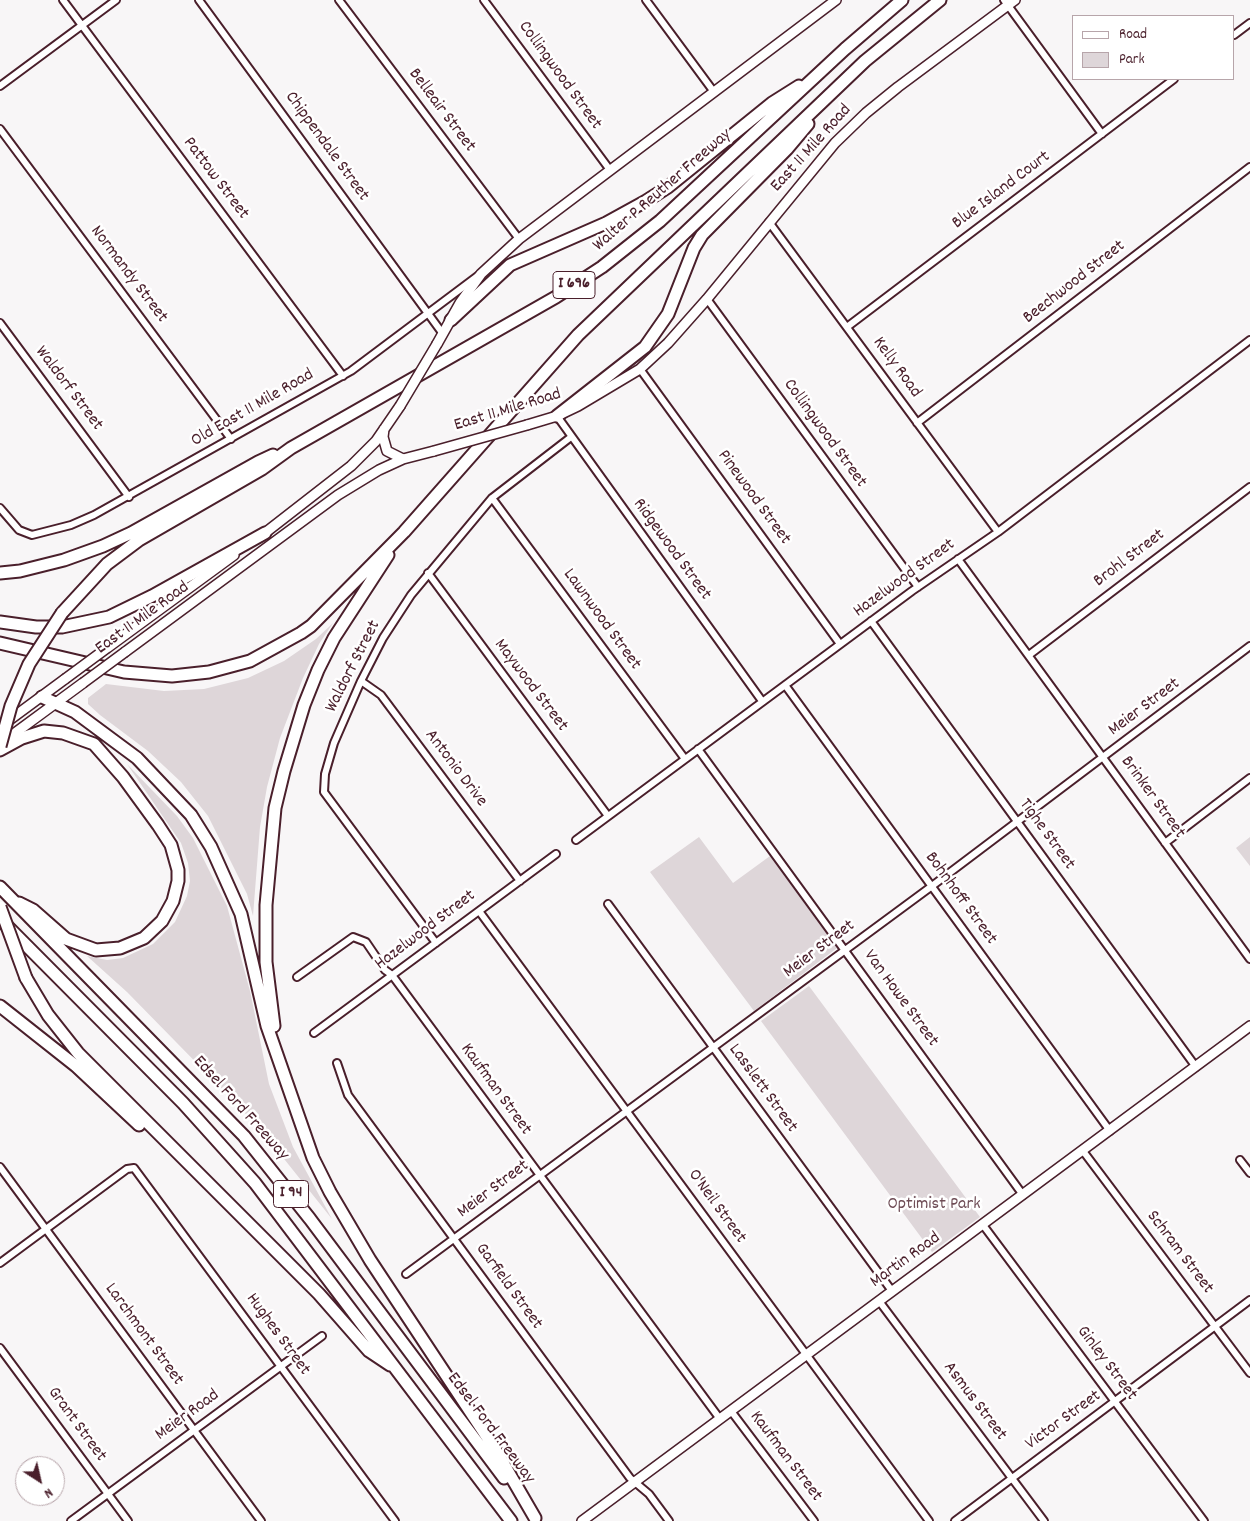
<!DOCTYPE html>
<html>
<head>
<meta charset="utf-8">
<style>
  body { margin:0 }
  #map { position:relative; width:1250px; height:1521px; overflow:hidden; background:#f8f6f7; font-family:Dekko,sans-serif }
  canvas { display:block }
  .legend { position:absolute; left:1072px; top:15px; width:162px; height:65px; box-sizing:border-box; background:#fff; border:1px solid #b7a5aa; margin:0; padding:6px 9px; list-style:none; font-size:15px; color:#4a1f2b }
  .legend li { display:flex; align-items:center; gap:10px; height:25px }
  .legend b { width:25px; border:1px solid #b7a5aa }
  .north { position:absolute; left:15px; top:1456px; width:50px; height:50px; box-sizing:border-box; background:#fff; border:1px solid #b7a5aa; border-radius:50%; rotate:145deg; font-size:14px; font-weight:700; line-height:20px; text-align:center; color:#4a1f2b }
  .north::after { content:''; display:block; margin:auto; width:18px; height:22px; background:#4a1f2b; clip-path:polygon(50% 0,100% 100%,50% 72%,0 100%) }
</style>
</head>
<body>
<div id="map">
<canvas width="1250" height="1521"></canvas>
<ul class="legend">
<li><b style="height:6px;background:#fff"></b>Road</li>
<li><b style="height:14px;background:#ded6d9"></b>Park</li>
</ul>
<div class="north">N</div>
</div>
<script>
const ctx = document.querySelector('canvas').getContext('2d');
ctx.lineJoin = 'round';
function fillPath(path, color) { ctx.fillStyle = color; ctx.fill(path, 'evenodd'); }
const toPath = rows => new Path2D(rows.map(r => 'M' + r).join(''));
function trace(path, color, width, dash) { ctx.strokeStyle = color; ctx.lineWidth = width; ctx.lineCap = dash ? 'butt' : 'round'; ctx.setLineDash(dash || []); ctx.stroke(path); }
function write(font, color, halo, rows, align = 'center') {
  ctx.font = font + ' Dekko,sans-serif'; ctx.lineWidth = 5; ctx.setLineDash([]); ctx.textBaseline = 'middle'; ctx.strokeStyle = halo; ctx.fillStyle = color; for (const [text, x, y, turn = 0] of rows) {
    ctx.save(); ctx.translate(x, y); ctx.rotate((+turn || 0) * Math.PI / 180); ctx.textAlign = isNaN(turn) ? turn : align; if (halo) ctx.strokeText(text, 0, 0); ctx.fillText(text, 0, 0); ctx.restore();
  }
}
const green = toPath([
  [333,623,319,644,303,678,280,738,267,787,260,827,253,916,247,894,208,816,181,782,148,751,100,715,88,704,88,698,106,684,164,691,204,689,248,678,284,661,316,639],
  [127,764,177,816,193,838,227,906,250,991,269,1084,293,1147,332,1219,261,1130,224,1091,127,992,87,956,107,960,123,958,153,944,175,922,187,896,190,881,188,863,181,843],
  [699,837,733,883,770,856,837,948,754,1011,650,872],
  [1250,837,1250,866,1236,848],
  [809,986,980,1217,932,1252,761,1021]
]);
const street = toPath([
  [63,0,343,376],
  [199,0,443,334],
  [339,0,519,239],
  [484,0,610,170],
  [646,0,714,92],
  [1004,0,1102,134],
  [1234,35,1250,23],
  [0,86,116,0],
  [0,129,231,439],
  [769,222,998,532],
  [707,299,918,587],
  [0,323,129,497],
  [847,327,1174,79],
  [640,369,840,644],
  [557,416,762,701],
  [917,423,1250,167],
  [492,498,685,759],
  [0,508,19,530,32,535,71,525,94,515,351,371,479,275],
  [958,559,1250,959],
  [428,573,608,816],
  [871,621,1196,1067],
  [1029,655,1250,487],
  [361,681,381,695,520,881],
  [785,685,1110,1131],
  [698,749,1023,1195],
  [576,840,912,591,998,532,1250,340],
  [1165,843,1250,778],
  [608,904,892,1291],
  [479,911,929,1521],
  [436,943,324,792,325,774,334,743,361,681,383,638,411,595,492,498,571,437],
  [297,977,353,937,366,942,385,970,392,975,720,1419],
  [314,1033,556,854],
  [337,1063,348,1095,630,1478,649,1494,669,1521],
  [1083,1151,1250,1373],
  [1240,1160,1250,1173],
  [0,1167,261,1521],
  [983,1225,1204,1521],
  [0,1263,127,1169,134,1168,395,1521],
  [406,1274,932,886,1250,646],
  [879,1301,1044,1521],
  [0,1348,128,1521],
  [731,1411,814,1521],
  [71,1521,322,1336],
  [955,1521,1250,1300]
]);
const secondary = toPath([
  [437,344,460,303,481,274,519,239,836,0],
  [527,425,557,416,578,406,640,369,668,343,707,299,835,143,866,113,898,87,1015,0],
  [384,429,383,437,387,451,403,459],
  [261,536,351,466,376,441,400,406],
  [107,648,234,555],
  [125,652,338,495,379,470,403,459,434,451],
  [4,724,65,679],
  [0,744,83,683],
  [582,1521,1250,1026]
]);
const highway = toPath([
  [451,320,510,265,606,223,646,201,668,187,772,103,799,86],
  [557,416,645,347,668,314,694,248,702,235,787,149,808,124],
  [0,573,20,571,64,560,103,546,131,533,258,462,273,455],
  [62,613,107,564,139,540,262,469,291,448,556,297,602,267,660,221,845,49,902,0],
  [0,622,36,627,62,627,109,617,152,596,265,533],
  [0,643,124,672,172,676,209,672,250,661,301,633,311,626,404,532,578,335,865,61,940,0],
  [42,697,75,712,137,758,191,815,211,847,241,914,267,1026,313,1158,330,1192,370,1260,495,1449,535,1518],
  [0,750,22,738,44,731,63,733,94,744,123,777,158,825,171,845,178,870,178,881,173,901,162,921,144,938,120,948,96,950,66,939,33,910,19,903],
  [0,887,244,1136,310,1219,504,1478],
  [6,925,183,1103,255,1183,511,1521],
  [26,978,48,1015,78,1053,319,1294,369,1351,390,1365],
  [0,1006,76,1066,139,1125],
  [274,1026,266,962,266,905,275,808,284,771,304,705,318,670,334,638,388,555]
]);
const secondaryBridge = toPath([
  [400,406,437,344],
  [434,451,527,425],
  [65,679,107,648],
  [83,683,125,652]
]);
const highwayBridge = toPath([
  [0,746,11,706,29,664,62,613],
  [0,907,26,978]
]);
const shields = [
  [574,285,42],
  [291,1194,35]
];
const shieldNames = [
  ["I 696",574,285],
  ["I 94",291,1194]
];
const streetNames = [
  ["Collingwood Street",559,76,54],
  ["Belleair Street",441,111,53],
  ["Chippendale Street",326,147,54],
  ["East 11 Mile Road",812,149,-48],
  ["Pattow Street",215,179,53],
  ["Walter P Reuther Freeway",663,191,-41],
  ["Blue Island Court",1002,191,-37],
  ["Normandy Street",128,275,53],
  ["Beechwood Street",1075,283,-38],
  ["Kelly Road",896,368,54],
  ["Waldorf Street",68,389,53],
  ["Old East 11 Mile Road",253,409,-30],
  ["East 11 Mile Road",508,411,-17],
  ["Collingwood Street",824,434,54],
  ["Pinewood Street",753,498,54],
  ["Ridgewood Street",671,550,54],
  ["Brohl Street",1130,559,-37],
  ["Hazelwood Street",905,579,-36],
  ["East 11 Mile Road",143,619,-36],
  ["Lawnwood Street",601,620,54],
  ["Waldorf Street",354,667,-63],
  ["Maywood Street",530,686,53],
  ["Meier Street",1145,708,-37],
  ["Antonio Drive",455,769,53],
  ["Brinker Street",1152,798,54],
  ["Tighe Street",1046,835,54],
  ["Bohnhoff Street",960,899,54],
  ["Hazelwood Street",426,931,-37],
  ["Meier Street",820,950,-37],
  ["Van Howe Street",900,999,54],
  ["Lasslett Street",762,1089,54],
  ["Kaufman Street",495,1090,54],
  ["Edsel Ford Freeway",240,1109,48],
  ["Meier Street",494,1190,-37],
  ["O'Neil Street",716,1207,54],
  ["Schram Street",1179,1253,53],
  ["Martin Road",906,1261,-36],
  ["Garfield Street",508,1287,54],
  ["Larchmont Street",143,1335,54],
  ["Hughes Street",277,1335,54],
  ["Ginley Street",1106,1364,53],
  ["Asmus Street",974,1402,53],
  ["Meier Road",188,1416,-36],
  ["Victor Street",1064,1421,-36],
  ["Grant Street",76,1425,54],
  ["Edsel Ford Freeway",490,1429,53],
  ["Kaufman Street",785,1457,53]
];
const parkNames = [
  ["Optimist Park",934,1206]
];
fillPath(green, '#ded6d9');
trace(street, '#4a1f2b', 10);
trace(secondary, '#4a1f2b', 12);
trace(highway, '#4a1f2b', 15);
trace(street, '#fff', 6);
trace(secondary, '#fff', 9);
trace(highway, '#fff', 11);
trace(secondaryBridge, '#4a1f2b', 12, []);
trace(highwayBridge, '#4a1f2b', 15, []);
trace(secondaryBridge, '#fff', 9);
trace(highwayBridge, '#fff', 11);
for (const [x, y, w] of shields) { const box = new Path2D(); box.roundRect(x - w / 2, y - 13.5, w, 27, 4); ctx.fillStyle = '#fff'; ctx.fill(box); trace(box, '#4a1f2b', 1); }
write('bold 16px', '#4a1f2b', null, shieldNames);
write('18px', '#4a1f2b', '#fff', streetNames);
write('18px', '#6f4d56', '#fff', parkNames);
</script>
</body>
</html>
